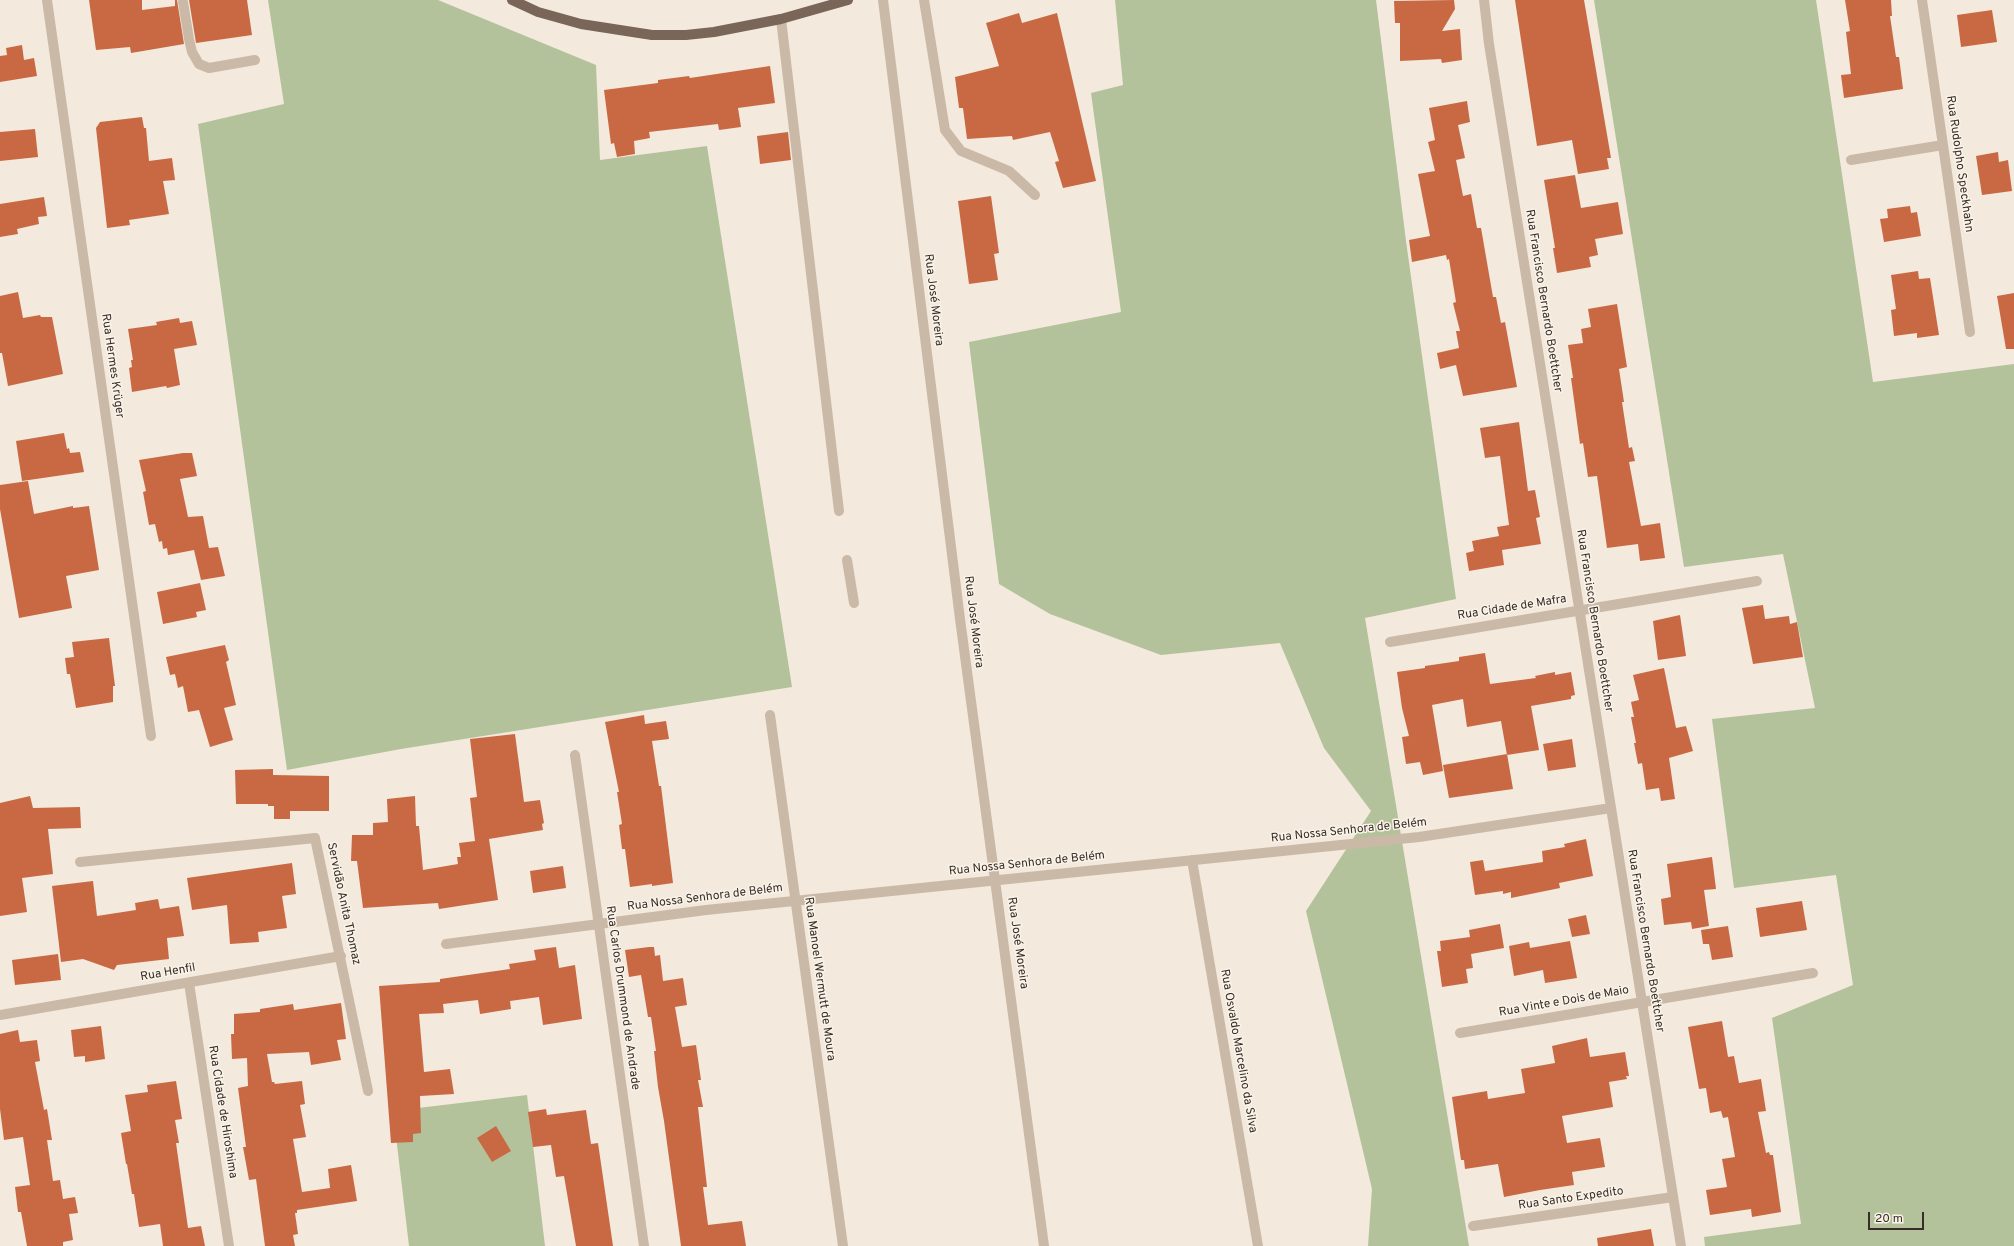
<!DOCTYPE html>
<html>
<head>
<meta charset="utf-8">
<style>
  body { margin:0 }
  #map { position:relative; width:2014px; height:1246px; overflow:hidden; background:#f3e9dc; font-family:Overpass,sans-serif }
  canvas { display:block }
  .scale { position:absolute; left:1868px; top:1212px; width:56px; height:18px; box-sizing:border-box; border:2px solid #382d28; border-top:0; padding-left:5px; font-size:12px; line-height:14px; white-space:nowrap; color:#382d28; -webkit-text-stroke:3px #faf3e8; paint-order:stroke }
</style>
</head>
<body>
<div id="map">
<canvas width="2014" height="1246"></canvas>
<div class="scale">20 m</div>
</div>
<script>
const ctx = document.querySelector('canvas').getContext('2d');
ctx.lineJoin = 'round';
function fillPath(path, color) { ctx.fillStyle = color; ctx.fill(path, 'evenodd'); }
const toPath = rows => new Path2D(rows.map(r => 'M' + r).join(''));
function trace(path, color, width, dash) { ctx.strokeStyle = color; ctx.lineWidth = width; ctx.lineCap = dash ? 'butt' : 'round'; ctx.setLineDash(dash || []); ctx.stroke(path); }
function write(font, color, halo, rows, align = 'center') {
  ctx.font = font + ' Overpass,sans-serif'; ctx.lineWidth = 3; ctx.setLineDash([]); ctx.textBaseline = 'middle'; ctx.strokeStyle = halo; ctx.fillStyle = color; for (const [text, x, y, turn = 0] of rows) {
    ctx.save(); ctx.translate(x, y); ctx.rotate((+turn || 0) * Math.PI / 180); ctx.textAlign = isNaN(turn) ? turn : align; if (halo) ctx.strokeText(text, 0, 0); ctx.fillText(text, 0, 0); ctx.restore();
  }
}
const green = toPath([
  [268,0,438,0,596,65,600,160,707,146,792,687,401,749,287,770,198,124,284,104],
  [1115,0,1376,0,1406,241,1456,599,1365,618,1469,1246,1368,1246,1372,1189,1306,911,1371,811,1324,748,1280,643,1161,655,1050,614,999,584,969,342,1121,312,1091,93,1123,85],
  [1594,0,1816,0,1873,382,2014,364,2014,1246,1705,1246,1704,1237,1801,1224,1772,1018,1853,985,1836,875,1734,888,1712,719,1815,708,1783,554,1684,567],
  [527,1095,545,1246,409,1246,393,1111]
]);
const building = toPath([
  [89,0,142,0,142,10,175,6,175,0,177,0,184,44,131,53,130,47,96,50],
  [189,0,247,0,252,35,196,43],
  [1454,0,1455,9,1442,31,1460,29,1462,60,1442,63,1441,59,1400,61,1400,23,1395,23,1394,1],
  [1515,0,1584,0,1611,158,1607,158,1609,169,1578,174,1572,140,1537,146],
  [1845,0,1891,0,1892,16,1890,16,1896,57,1899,57,1903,89,1844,98,1841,75,1851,74,1846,32,1850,31],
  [1992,10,1997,42,1961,47,1957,15],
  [1019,13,1022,23,1057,13,1096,181,1063,188,1055,162,1059,161,1050,132,1013,140,1012,136,967,139,963,108,959,108,955,77,999,66,986,23],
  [22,45,24,60,34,58,37,76,0,82,0,56,7,55,6,48],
  [770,66,775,103,738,108,741,127,719,130,718,124,649,132,650,138,634,141,635,154,617,157,614,143,611,144,604,90,658,83,658,80,689,76,690,78],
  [1467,101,1470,122,1458,125,1465,158,1456,160,1463,196,1471,194,1477,228,1481,228,1493,297,1496,297,1501,323,1505,322,1517,387,1463,396,1456,365,1440,369,1437,353,1459,348,1456,331,1460,331,1453,303,1456,302,1449,259,1447,260,1446,255,1412,262,1409,240,1430,236,1418,174,1435,171,1428,142,1435,140,1429,108],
  [142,117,144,128,146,128,149,161,172,158,175,180,163,181,169,214,129,220,130,225,107,228,96,128,100,122],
  [35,129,38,157,0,161,0,132],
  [788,132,791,160,760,164,757,136],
  [1998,152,1999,162,2008,160,2012,191,1982,195,1976,156],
  [1575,175,1581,208,1618,202,1623,234,1595,239,1598,255,1589,257,1591,267,1557,273,1553,248,1555,248,1544,180],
  [991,196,999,253,994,254,998,280,969,284,958,201],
  [44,197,47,216,38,217,39,224,17,229,18,234,0,237,0,204],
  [1910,206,1911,213,1917,212,1921,236,1884,242,1880,219,1888,218,1887,209],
  [1918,271,1919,279,1930,278,1939,335,1917,338,1917,333,1894,336,1891,310,1896,309,1891,275],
  [18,292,23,318,40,315,41,317,52,317,63,374,8,386,2,353,0,353,0,296],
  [2014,293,2014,349,2006,349,1997,296],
  [1617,304,1627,367,1619,369,1624,402,1622,402,1629,448,1632,447,1635,461,1629,462,1641,526,1660,523,1665,558,1640,561,1638,544,1607,548,1597,476,1588,477,1583,443,1580,444,1571,378,1573,378,1568,345,1583,343,1581,329,1591,327,1588,309],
  [179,318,180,323,192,321,197,345,174,349,180,385,167,388,166,386,132,392,129,368,132,367,131,360,133,360,128,329,157,325,156,322],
  [1519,422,1528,491,1535,490,1540,517,1536,518,1541,544,1502,550,1504,565,1469,571,1466,553,1474,551,1472,541,1499,536,1497,527,1509,525,1500,456,1485,458,1480,428],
  [64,433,67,449,69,448,70,453,80,452,84,472,22,481,16,441],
  [183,453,192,453,197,476,180,479,188,517,203,516,209,548,218,547,225,576,201,580,194,550,168,555,167,548,163,549,162,541,159,542,155,524,149,525,143,492,146,491,139,460],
  [28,481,34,514,73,506,73,508,89,506,99,570,66,576,72,608,19,618,0,509,0,485],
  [200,583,206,610,196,612,197,617,163,624,157,592],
  [1763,605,1765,619,1789,616,1790,624,1797,622,1803,657,1753,664,1742,608],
  [1680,615,1686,656,1658,660,1653,621],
  [109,638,115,686,113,686,113,702,76,708,70,674,67,674,65,658,74,657,72,642],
  [225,645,229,660,226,662,236,705,224,708,233,740,210,747,199,710,188,712,183,686,178,688,175,674,170,675,166,657],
  [1485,653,1490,684,1536,678,1535,676,1555,672,1555,675,1571,672,1575,695,1571,696,1571,699,1531,706,1539,750,1507,755,1501,721,1467,727,1463,699,1432,705,1443,771,1423,775,1420,762,1406,764,1402,737,1409,736,1402,708,1397,672,1425,668,1425,666,1459,661,1459,657],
  [1664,668,1676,728,1686,726,1693,751,1669,758,1675,799,1661,801,1659,788,1646,790,1642,763,1638,764,1634,743,1636,743,1631,717,1634,717,1631,702,1639,700,1633,675],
  [644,715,645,724,666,721,669,739,652,741,659,786,661,786,673,883,652,886,652,884,630,887,625,849,622,849,619,825,622,824,617,792,619,792,605,722],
  [515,734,524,802,540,800,544,823,542,824,543,830,489,839,498,900,439,909,438,903,363,908,357,861,351,861,352,835,373,835,373,823,388,822,387,799,415,796,416,826,419,826,423,870,458,864,457,857,461,857,459,843,475,841,470,798,477,797,470,739],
  [1572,739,1576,767,1548,771,1543,744],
  [1507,754,1513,789,1449,798,1443,765],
  [273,769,273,775,329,776,329,811,290,811,290,819,274,819,274,806,268,806,268,804,236,804,235,770],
  [30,796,33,808,80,807,81,828,48,829,53,874,22,878,27,912,0,916,0,803],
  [1586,839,1593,876,1559,883,1560,888,1511,898,1511,892,1503,894,1503,891,1475,895,1470,862,1483,860,1485,871,1543,862,1542,851,1565,847,1564,844],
  [1712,857,1716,889,1704,890,1709,926,1692,929,1691,922,1664,925,1661,899,1671,897,1667,864],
  [292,863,296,894,282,896,287,928,258,932,259,942,230,944,227,905,192,910,187,878],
  [563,866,566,888,533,893,530,871],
  [93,881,97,916,136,910,135,903,158,899,160,909,179,906,184,936,167,938,169,959,117,965,114,970,83,959,61,962,52,886],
  [1802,901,1807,930,1760,937,1756,908],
  [1586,915,1590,934,1572,937,1568,919],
  [1500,924,1504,948,1471,954,1473,968,1466,969,1468,983,1442,987,1437,951,1441,951,1440,941,1470,937,1469,930],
  [1728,926,1733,957,1712,960,1709,944,1703,944,1701,930],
  [1570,941,1577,978,1545,983,1543,970,1514,976,1509,946,1529,942,1530,948],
  [556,947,559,968,575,965,582,1019,543,1025,539,997,510,1001,511,1009,480,1014,478,1000,443,1004,444,1013,419,1014,424,1072,450,1069,454,1094,420,1096,421,1133,413,1134,413,1142,391,1143,379,986,440,982,440,979,510,969,509,964,536,960,534,950],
  [649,947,654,947,655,956,660,955,663,981,683,978,687,1005,675,1007,682,1047,696,1045,701,1080,698,1080,703,1107,698,1107,707,1187,703,1187,708,1225,742,1221,746,1246,681,1246,664,1121,658,1087,654,1051,656,1051,651,1017,648,1017,641,975,629,977,625,950],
  [58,954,61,980,15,985,12,960],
  [341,1003,346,1039,337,1040,341,1060,311,1065,309,1052,267,1054,272,1082,274,1082,275,1084,302,1081,305,1104,300,1105,306,1137,293,1139,302,1192,330,1188,328,1169,351,1165,357,1201,297,1210,297,1213,295,1213,298,1234,293,1235,295,1246,265,1246,256,1179,249,1180,243,1147,246,1147,238,1088,248,1086,247,1058,232,1059,231,1034,234,1034,234,1014,260,1012,260,1009,293,1004,294,1010],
  [1722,1021,1728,1057,1734,1056,1739,1083,1761,1079,1766,1111,1758,1112,1766,1153,1769,1152,1770,1155,1773,1155,1781,1212,1752,1217,1751,1209,1710,1215,1706,1190,1727,1187,1722,1159,1735,1157,1728,1117,1723,1118,1721,1111,1710,1113,1706,1088,1699,1089,1688,1027],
  [101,1026,105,1059,85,1062,85,1056,74,1057,71,1030],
  [18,1030,20,1042,37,1040,40,1061,35,1062,44,1110,47,1109,52,1140,47,1140,53,1181,60,1180,63,1199,75,1197,78,1213,69,1214,73,1240,63,1242,63,1246,27,1246,21,1212,18,1212,15,1187,30,1185,23,1137,4,1140,0,1109,0,1034],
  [1587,1038,1590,1057,1625,1052,1629,1076,1626,1076,1627,1079,1609,1082,1613,1107,1562,1116,1567,1143,1600,1138,1605,1167,1572,1172,1574,1185,1540,1190,1504,1197,1498,1164,1465,1169,1464,1160,1461,1160,1452,1097,1487,1091,1488,1099,1525,1093,1521,1069,1555,1063,1552,1046],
  [176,1081,182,1119,175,1120,179,1143,176,1143,188,1228,201,1226,205,1246,163,1246,160,1224,139,1227,134,1194,132,1194,127,1164,126,1164,121,1133,131,1131,125,1095,148,1092,147,1085],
  [546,1109,547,1115,586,1110,591,1144,598,1143,613,1246,576,1246,564,1176,556,1177,551,1145,533,1147,528,1112],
  [496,1126,511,1151,492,1162,477,1138],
  [1651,1229,1654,1246,1598,1246,1597,1238]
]);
const minor = toPath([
  [47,0,151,736],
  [883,0,960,619,1044,1246],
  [924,0,945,130,961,151,1009,171,1035,195],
  [1484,0,1489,44,1681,1246],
  [1922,0,1970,332],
  [183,2,189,39,192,52,199,64,209,68,255,60],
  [781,19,839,511],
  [1851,160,1943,145],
  [847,560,854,603],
  [1390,642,1757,581],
  [770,715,843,1246],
  [575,755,644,1246],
  [1192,860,1258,1246],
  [80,862,315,838,368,1091],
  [446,944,706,910,1419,837,1611,808],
  [189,983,229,1246],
  [0,1015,341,956],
  [1460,1033,1813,973],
  [1473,1226,1673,1197]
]);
const major = toPath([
  [512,0,538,12,581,24,652,35,686,35,714,32,781,19,848,0]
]);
const streetNames = [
  ["Rua Rudolpho Speckhahn",1959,164,82],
  ["Rua José Moreira",933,300,83],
  ["Rua Francisco Bernardo Boettcher",1543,301,81],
  ["Rua Hermes Krüger",112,366,82],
  ["Rua Cidade de Mafra",1512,608,-9],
  ["Rua Francisco Bernardo Boettcher",1594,621,81],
  ["Rua José Moreira",973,622,83],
  ["Rua Nossa Senhora de Belém",1349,831,-6],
  ["Rua Nossa Senhora de Belém",1027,864,-6],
  ["Rua Nossa Senhora de Belém",705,898,-7],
  ["Servidão Anita Thomaz",343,904,78],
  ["Rua Francisco Bernardo Boettcher",1645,941,81],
  ["Rua José Moreira",1017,943,82],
  ["Rua Henfil",168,973,-10],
  ["Rua Manoel Wermutt de Moura",819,979,82],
  ["Rua Carlos Drummond de Andrade",622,998,82],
  ["Rua Vinte e Dois de Maio",1564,1002,-10],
  ["Rua Osvaldo Marcelino da Silva",1238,1051,80],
  ["Rua Cidade de Hiroshima",222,1112,81],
  ["Rua Santo Expedito",1571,1199,-8]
];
fillPath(green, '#b4c29b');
fillPath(building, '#c96944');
trace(minor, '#cbb9a7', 10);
trace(major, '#7a6559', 10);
write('12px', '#382d28', '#faf3e8', streetNames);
</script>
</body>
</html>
